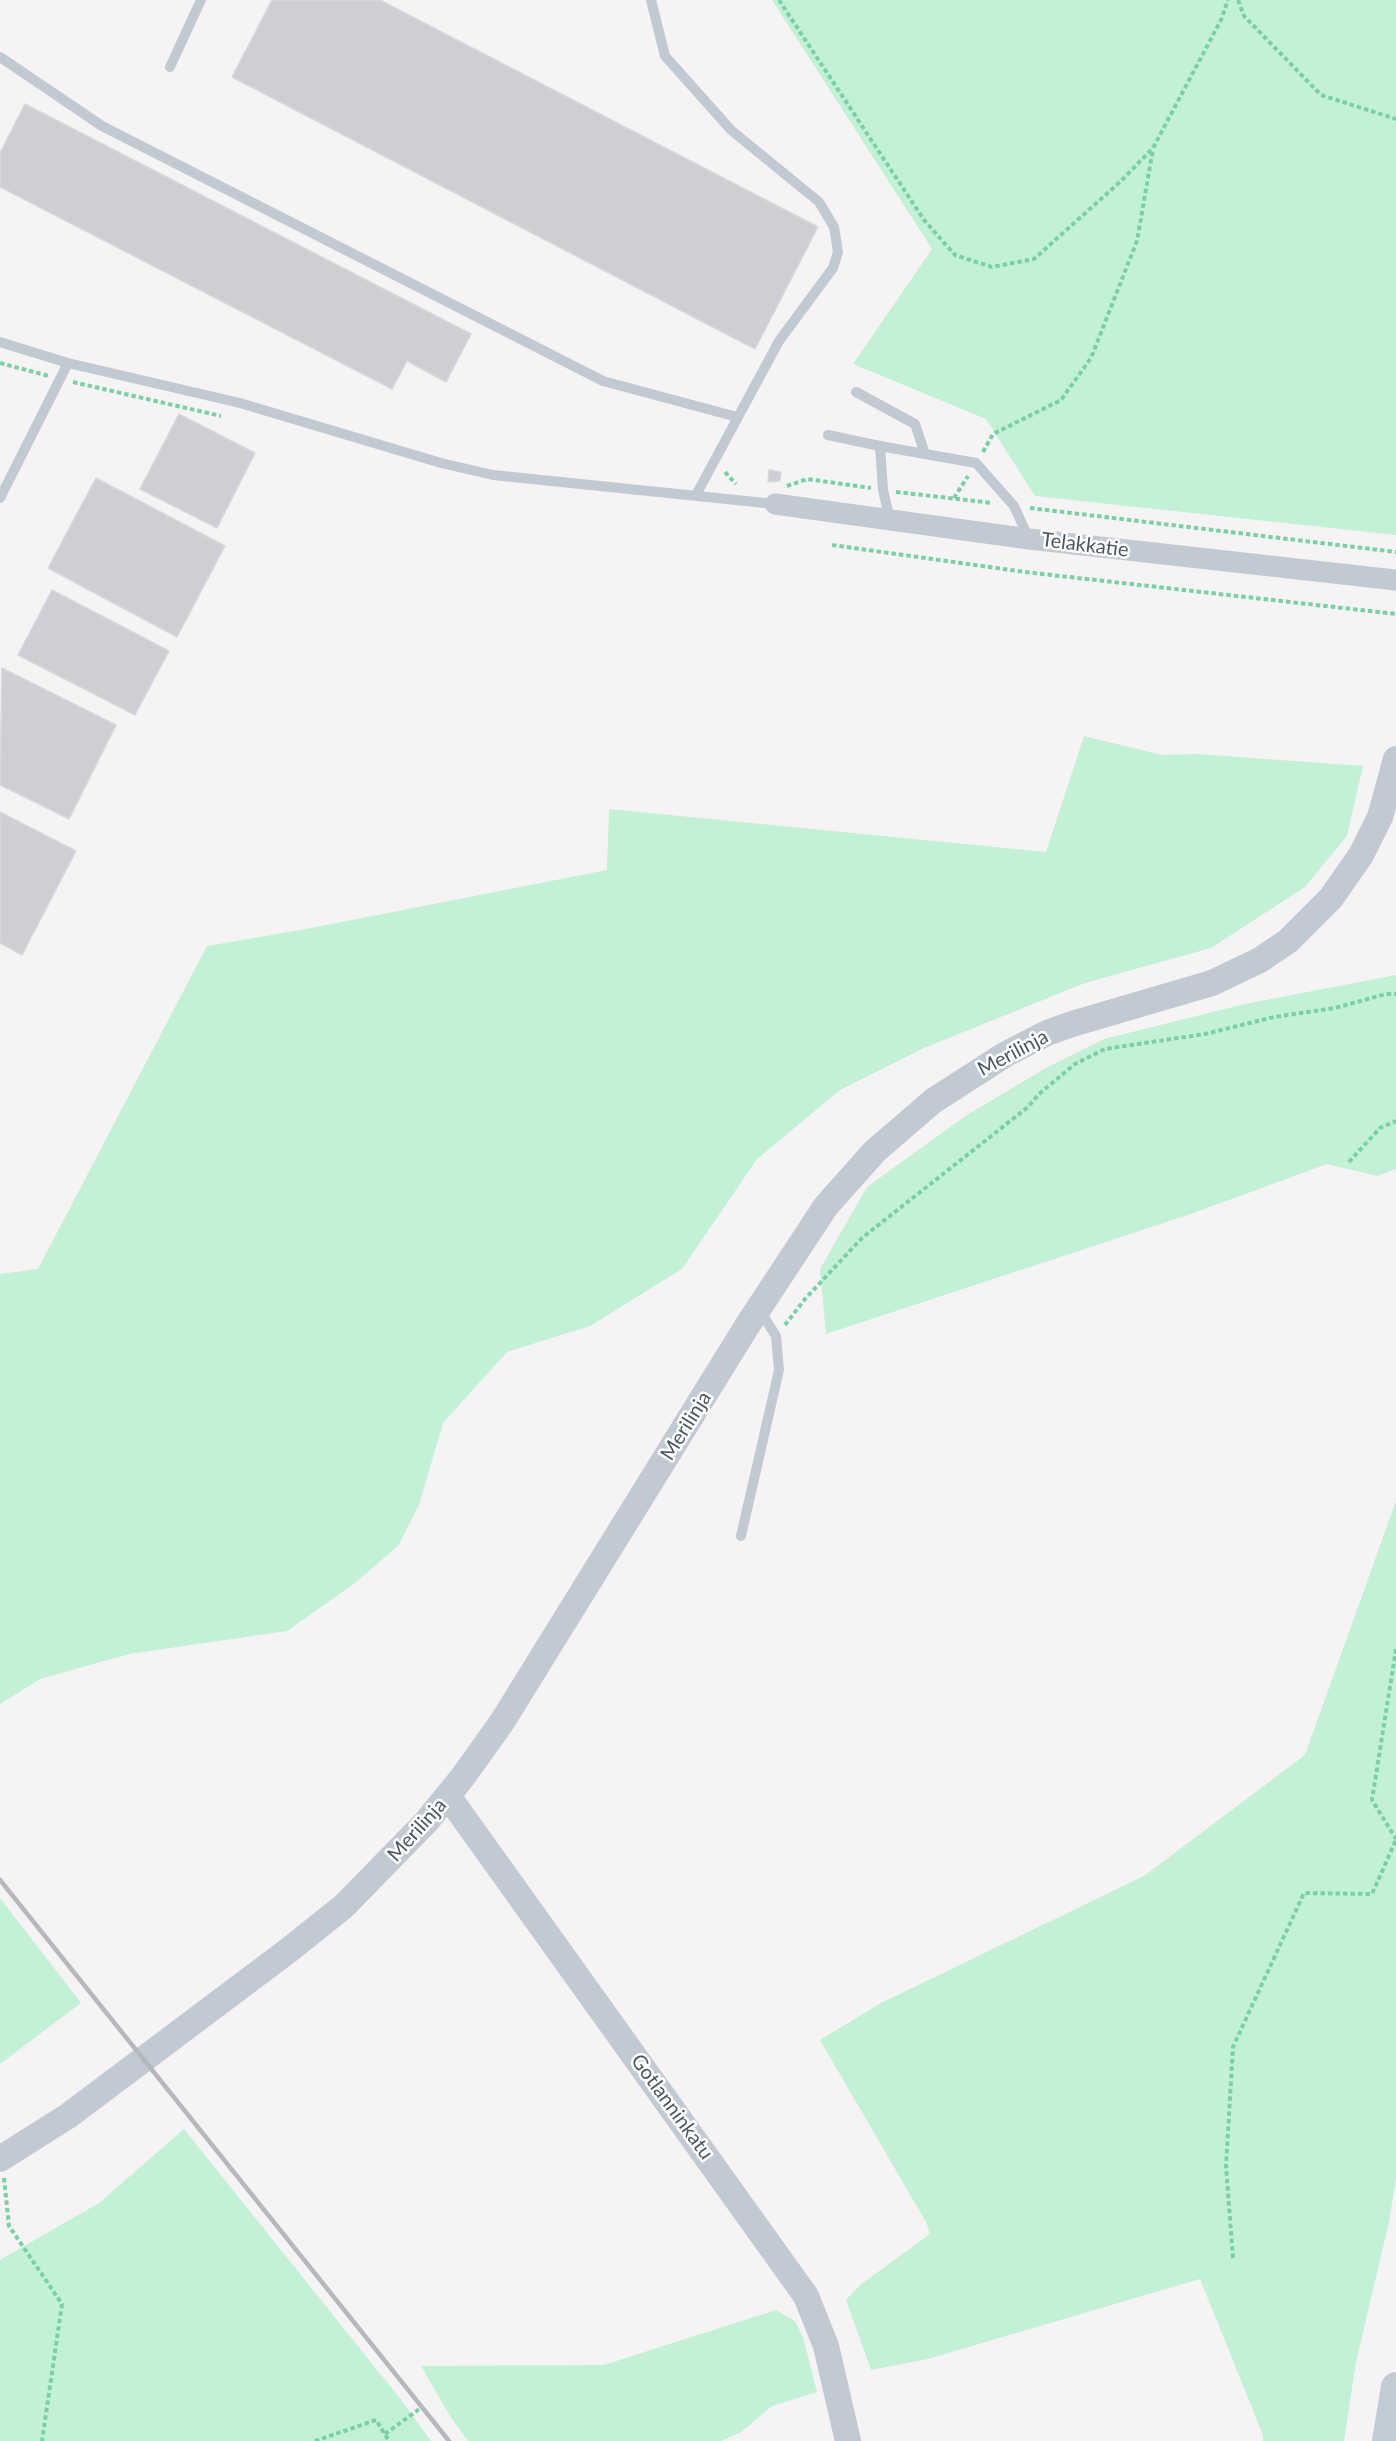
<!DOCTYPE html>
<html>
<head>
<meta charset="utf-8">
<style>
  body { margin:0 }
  canvas { display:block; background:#f5f3f3 }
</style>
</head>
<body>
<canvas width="1396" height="2441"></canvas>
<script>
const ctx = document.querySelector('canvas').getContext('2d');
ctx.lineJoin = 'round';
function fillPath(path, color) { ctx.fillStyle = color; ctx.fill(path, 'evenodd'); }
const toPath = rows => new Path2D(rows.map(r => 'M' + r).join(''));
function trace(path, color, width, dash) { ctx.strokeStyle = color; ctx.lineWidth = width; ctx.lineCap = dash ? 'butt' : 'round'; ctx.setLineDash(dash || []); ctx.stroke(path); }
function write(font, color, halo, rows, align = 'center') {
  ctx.font = font + ' Lato,sans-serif'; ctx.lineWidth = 5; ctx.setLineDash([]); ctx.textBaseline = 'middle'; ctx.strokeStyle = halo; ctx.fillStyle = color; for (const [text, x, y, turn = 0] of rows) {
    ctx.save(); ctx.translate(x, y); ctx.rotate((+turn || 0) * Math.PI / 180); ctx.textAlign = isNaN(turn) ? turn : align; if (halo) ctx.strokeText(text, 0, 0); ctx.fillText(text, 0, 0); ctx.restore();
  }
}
const green = toPath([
  [772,0,1396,0,1396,535,1035,496,986,419,853,364,932,249],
  [1084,736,1162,755,1197,754,1363,766,1347,836,1305,887,1211,948,1085,983,924,1048,840,1090,757,1159,682,1269,590,1326,507,1352,443,1423,419,1505,398,1546,355,1583,287,1631,129,1654,40,1679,0,1704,0,1274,38,1269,207,946,301,930,607,870,609,809,1046,852],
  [1396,975,1396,1169,1377,1176,1327,1164,1188,1215,826,1334,820,1269,867,1187,967,1115,1046,1068,1104,1039,1245,1004],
  [1396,1501,1396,2178,1389,2222,1356,2362,1344,2441,1263,2441,1263,2435,1200,2279,928,2359,871,2370,846,2300,860,2285,930,2234,926,2222,820,2040,881,2003,1144,1876,1305,1755],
  [0,1898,81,2003,0,2064],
  [184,2129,402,2401,431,2441,0,2441,0,2260,99,2203],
  [776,2310,795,2321,803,2337,817,2392,772,2406,741,2432,721,2441,468,2441,450,2416,421,2366,604,2365]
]);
const building = toPath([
  [272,0,380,0,818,227,755,349,232,77,272,0],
  [25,104,471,334,446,382,407,361,392,389,0,187,0,153,25,104],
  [179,414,255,453,217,528,140,489,179,414],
  [769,470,781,472,780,481,768,482,769,470],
  [96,478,225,546,177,637,48,568,96,478],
  [52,590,169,651,135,715,18,655,52,590],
  [2,668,116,725,69,819,0,785,2,668],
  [0,812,76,851,22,955,0,943,0,812]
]);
const path = toPath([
  [779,0,924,220,955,255,992,267,1034,259,1121,181,1153,148,1221,20,1228,0],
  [1238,0,1244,16,1321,95,1396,119],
  [0,363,49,376],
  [73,382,221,416],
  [983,452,993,434,1061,400,1091,358,1137,241,1153,149],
  [725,472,736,484],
  [787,486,807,479,871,488],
  [896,492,993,503],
  [954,498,968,476],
  [1030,508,1396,552],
  [832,545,1025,572,1396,614],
  [1349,1162,1380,1128,1396,1121],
  [785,1325,805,1299,862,1238,1028,1107,1039,1094,1075,1064,1105,1049,1205,1034,1274,1017,1335,1008,1386,994,1396,994],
  [1396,1649,1372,1800,1396,1839],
  [4,2178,9,2226,62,2304,42,2441],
  [1233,2258,1226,2166,1233,2047,1304,1893,1372,1894,1396,1840],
  [385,2434,422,2407],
  [315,2441,376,2420,389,2441]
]);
const service = toPath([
  [651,0,665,56,731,130,819,202,834,227,838,252,833,268,779,341,696,495],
  [0,57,102,126,603,381,737,417],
  [170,67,201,0],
  [0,342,68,363,240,403,441,463,493,475,775,504],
  [856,392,915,424,925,454],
  [828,435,880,446],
  [0,498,68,363],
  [890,520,883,490,880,446,976,463,1014,506,1029,539],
  [741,1536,779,1370,776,1336,759,1309]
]);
const minor = toPath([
  [775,504,1029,539,1396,580]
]);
const tertiary = toPath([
  [448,1796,806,2296,826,2346,848,2441],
  [0,2159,68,2116,289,1950,344,1906,426,1822,462,1778,502,1722,747,1326,826,1206,875,1151,933,1101,1006,1054,1047,1033,1072,1024,1212,983,1260,960,1288,941,1331,898,1361,855,1380,817,1396,759]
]);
const secondary = toPath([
  [1387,2441,1396,2387]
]);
const rail = toPath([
  [0,1880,449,2441]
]);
const streetNames = [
  ["Telakkatie",1085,545,7],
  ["Merilinja",1013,1053,-28],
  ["Merilinja",686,1426,-58],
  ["Merilinja",417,1830,-48],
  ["Gotlanninkatu",672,2107,54]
];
fillPath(green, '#c3f1d5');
fillPath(building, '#cdcfd5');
trace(building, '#d7d9de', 1.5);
trace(path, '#7ad0a6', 4, [4.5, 3]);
trace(service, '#c1cad2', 10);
trace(minor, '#c1cad2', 21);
trace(tertiary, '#c1cad2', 26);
trace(secondary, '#c1cbd6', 30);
trace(rail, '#b5b8bd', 4.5);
write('20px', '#4a5661', '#fff', streetNames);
</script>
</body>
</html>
